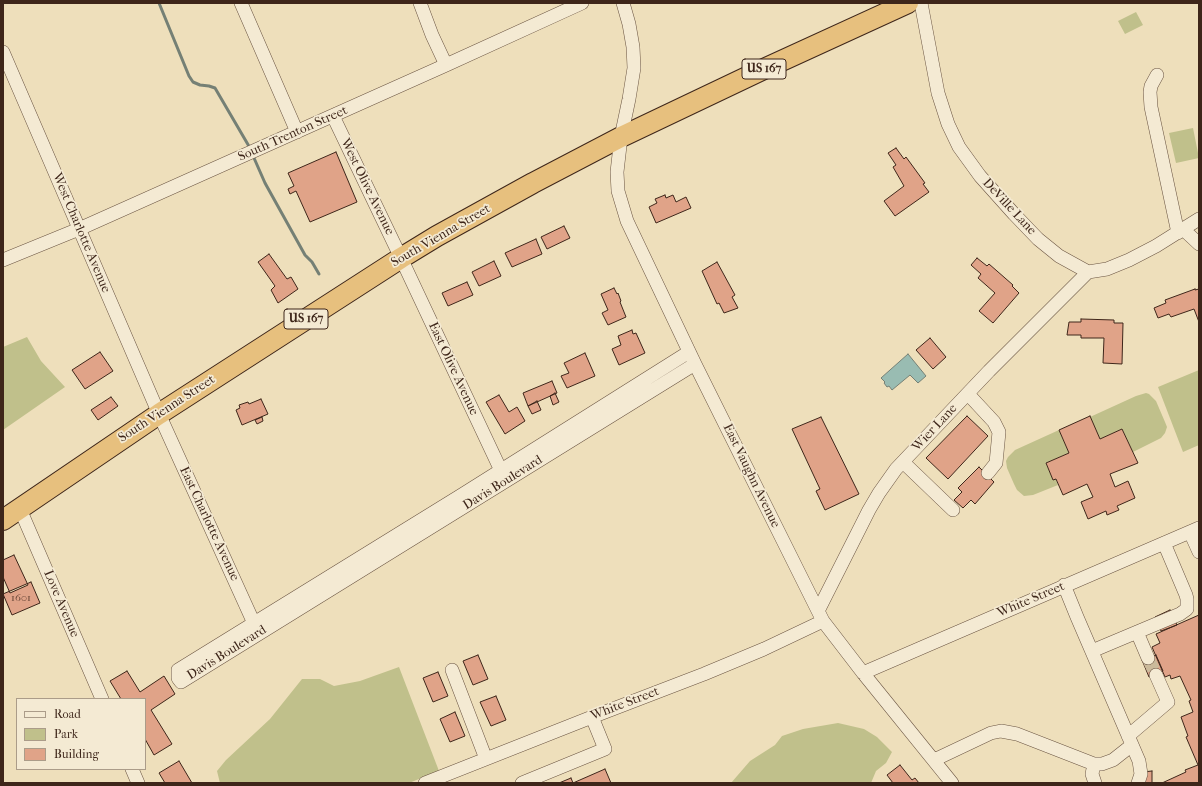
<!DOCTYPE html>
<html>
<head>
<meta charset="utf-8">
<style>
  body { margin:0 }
  #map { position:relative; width:1202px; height:786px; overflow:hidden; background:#eedfbb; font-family:"IM FELL French Canon",serif }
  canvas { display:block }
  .frame { position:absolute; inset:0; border:4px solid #3e261a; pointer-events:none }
  .legend { position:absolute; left:16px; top:698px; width:130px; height:72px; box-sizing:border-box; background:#f4ead3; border:1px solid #ab9c89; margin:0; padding:5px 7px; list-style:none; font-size:12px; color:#3e261a }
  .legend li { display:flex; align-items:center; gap:8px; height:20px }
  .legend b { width:20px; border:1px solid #ab9c89 }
</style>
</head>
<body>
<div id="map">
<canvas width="1202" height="786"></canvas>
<div class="frame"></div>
<ul class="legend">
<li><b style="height:5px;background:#f4ead3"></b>Road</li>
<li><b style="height:11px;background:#c0c08b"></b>Park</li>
<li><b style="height:11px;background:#e0a388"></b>Building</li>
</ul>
</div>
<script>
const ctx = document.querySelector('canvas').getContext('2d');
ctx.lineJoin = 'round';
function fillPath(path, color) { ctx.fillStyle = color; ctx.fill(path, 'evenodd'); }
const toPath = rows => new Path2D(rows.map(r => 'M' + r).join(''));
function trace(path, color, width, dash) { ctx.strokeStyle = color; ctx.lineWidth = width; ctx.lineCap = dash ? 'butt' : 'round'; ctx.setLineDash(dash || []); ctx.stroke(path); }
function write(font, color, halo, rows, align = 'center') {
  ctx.font = font + ' "IM FELL French Canon",serif'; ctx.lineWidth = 3.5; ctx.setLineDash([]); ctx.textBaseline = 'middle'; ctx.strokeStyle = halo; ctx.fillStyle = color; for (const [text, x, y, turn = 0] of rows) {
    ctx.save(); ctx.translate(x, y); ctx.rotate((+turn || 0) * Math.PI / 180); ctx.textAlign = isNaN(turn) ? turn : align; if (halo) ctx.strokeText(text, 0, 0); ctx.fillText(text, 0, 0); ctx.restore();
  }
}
const green = toPath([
  [1136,12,1143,25,1125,34,1118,21],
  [1193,128,1199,158,1176,163,1169,133],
  [27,337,41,361,65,387,3,430,3,347],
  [1199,370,1199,445,1183,452,1158,387],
  [1146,393,1149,394,1156,401,1165,422,1167,427,1165,433,1161,438,1133,452,1122,429,1100,439,1090,417,1136,396],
  [1059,430,1069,453,1046,463,1053,480,1056,479,1058,485,1033,495,1024,496,1017,490,1014,484,1007,468,1006,461,1008,457,1015,450],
  [399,667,439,771,409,783,220,783,217,771,226,760,270,719,302,679,320,679,334,686,360,681],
  [838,723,864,729,877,737,892,752,886,763,876,771,871,783,731,783,750,761,775,745,782,736,803,729]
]);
const water = toPath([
  [908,354,926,376,918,383,910,375,892,390,889,386,887,387,884,383,885,382,881,378,908,354]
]);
const stream = toPath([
  [159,3,189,76,193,82,200,85,209,86,215,88,250,148],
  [254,158,265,183,305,255,312,262,319,274]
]);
const building = toPath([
  [896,148,904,159,906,157,925,183,923,184,929,192,895,216,884,201,904,186,893,167,896,165,888,153,896,148],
  [336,152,357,202,310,222,296,191,290,194,288,189,294,186,288,173,336,152],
  [665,195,666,198,673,195,676,202,686,197,691,208,656,223,649,207,657,203,655,199,665,195],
  [564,226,570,238,547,249,541,237,564,226],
  [536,239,542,254,512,267,505,253,536,239],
  [269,254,287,279,291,277,298,289,278,303,271,290,275,286,258,262,269,254],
  [977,258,987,266,989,264,1013,285,1012,286,1019,293,993,323,979,311,995,293,978,278,981,274,971,265,977,258],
  [494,261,501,276,479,286,472,272,494,261],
  [717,262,735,295,732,297,738,308,724,313,719,303,717,304,702,271,717,262],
  [467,282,473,295,448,306,442,293,467,282],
  [614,288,617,294,618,293,621,301,620,302,626,317,608,325,602,313,608,310,601,294,614,288],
  [1195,289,1195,290,1199,289,1199,322,1194,309,1171,317,1169,314,1158,318,1154,308,1166,303,1165,300,1195,289],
  [1081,319,1114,320,1114,323,1123,323,1122,364,1103,363,1104,338,1081,338,1081,335,1067,335,1069,322,1081,322,1081,319],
  [632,330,633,334,636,333,645,353,619,365,612,349,621,345,618,336,632,330],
  [930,338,946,357,933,369,916,350,930,338],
  [100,352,113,371,85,389,72,370,100,352],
  [585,353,595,376,567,388,561,376,569,373,564,363,585,353],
  [552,381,557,393,528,406,523,393,552,381],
  [555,393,559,402,553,405,550,396,555,393],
  [499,395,509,412,517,407,525,421,505,434,486,402,499,395],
  [111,397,118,406,98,420,91,410,111,397],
  [261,399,268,414,242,425,236,410,240,408,239,405,248,402,249,404,261,399],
  [537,401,541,410,532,414,528,406,537,401],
  [967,416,988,436,948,479,926,458,967,416],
  [1090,416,1100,439,1122,429,1138,463,1110,474,1115,487,1128,481,1135,498,1117,506,1119,510,1107,515,1106,511,1088,519,1081,502,1093,497,1087,484,1063,495,1056,479,1053,480,1046,463,1069,453,1059,430,1090,416],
  [262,417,263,421,257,424,255,420,262,417],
  [821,417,859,494,825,510,816,491,820,489,792,429,821,417],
  [979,467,994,482,975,504,971,500,963,508,954,500,962,492,958,488,979,467],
  [14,555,28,585,10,593,3,577,3,560,14,555],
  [31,582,40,603,12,615,3,594,31,582],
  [1170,610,1177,625,1161,631,1155,617,1170,610],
  [1199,615,1199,783,1162,783,1186,772,1185,770,1198,765,1186,737,1188,736,1181,717,1193,712,1189,701,1191,700,1180,676,1171,679,1170,675,1165,677,1152,647,1160,643,1156,634,1199,615],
  [478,655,488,679,473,685,463,661,478,655],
  [1156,655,1163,671,1149,677,1142,660,1156,655],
  [127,671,140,692,164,676,175,694,151,710,172,744,154,755,145,739,145,699,121,699,110,681,127,671],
  [438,672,448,696,433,702,423,678,438,672],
  [496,696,506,720,491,726,480,702,496,696],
  [455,712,465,736,450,742,440,719,455,712],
  [179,761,192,783,165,783,159,773,179,761],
  [900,765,912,780,915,778,919,783,893,783,887,775,900,765],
  [605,769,611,783,573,783,605,769],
  [1152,771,1152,783,1142,783,1143,772,1152,771],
  [571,778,573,783,559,783,571,778]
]);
const minorTunnel = toPath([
  [1148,658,1156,675]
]);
const minor = toPath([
  [241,3,297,132],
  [420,3,432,35,446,65],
  [623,3,629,24,633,47,634,68,629,99,621,137,617,172,618,191,627,221,695,364,823,621,863,673,952,783],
  [921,3,938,93,948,124,959,147,980,176,1014,214,1038,239,1059,256,1088,272,1107,269,1129,260,1156,246,1199,219],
  [3,52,159,414,257,630],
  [1157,75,1151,86,1150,92,1151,107,1178,233],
  [333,116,401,258,504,477],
  [1183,229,1199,244],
  [3,260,79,229,446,65,582,3],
  [689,352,460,496,178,670,178,678,181,682,695,364],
  [968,394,994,422,999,432,996,463,988,473],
  [903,462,953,510],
  [20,509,102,699],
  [1190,532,1199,552],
  [1064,585,1077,617,1139,761,1141,774,1138,783],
  [818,611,869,510,879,493,896,469,989,371,1088,272],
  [1137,632,1148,658],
  [1092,651,1180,614,1187,609,1187,599,1186,595,1164,543],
  [452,670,486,759],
  [863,673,1199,528],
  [1128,736,1168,702,1156,675],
  [934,760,991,733,1001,731,1017,734,1094,764,1092,774,1095,783],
  [1094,764,1102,764,1113,760,1132,745],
  [132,769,138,783],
  [425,783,592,717,704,674,764,649,823,621],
  [522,783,605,749,592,717]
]);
const highway = toPath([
  [3,520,159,414,401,258,437,236,533,183,621,137,766,68,908,3]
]);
const numberNames = [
  ["1601",21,598]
];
const shields = [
  [764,69,44],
  [306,319,44]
];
const shieldNames = [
  ["US 167",764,69],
  ["US 167",306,319]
];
const streetNames = [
  ["South Trenton Street",293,134,-24],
  ["West Olive Avenue",367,187,64],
  ["DeVille Lane",1009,207,47],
  ["West Charlotte Avenue",81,233,67],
  ["South Vienna Street",441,236,-30],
  ["East Olive Avenue",453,369,65],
  ["South Vienna Street",167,409,-33],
  ["Wier Lane",935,428,-47],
  ["East Vaughn Avenue",751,476,64],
  ["Davis Boulevard",503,483,-32],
  ["East Charlotte Avenue",209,524,65],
  ["White Street",1031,600,-23],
  ["Love Avenue",61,604,67],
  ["Davis Boulevard",227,653,-32],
  ["White Street",625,704,-21]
];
fillPath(green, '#c0c08b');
fillPath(water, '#99bcb2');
trace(water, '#758075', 1);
trace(stream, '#758075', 3);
fillPath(building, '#e0a388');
trace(building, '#3e261a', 1);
trace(minorTunnel, '#cbba9b', 13, [13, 6]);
trace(minor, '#6a5442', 14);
trace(highway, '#3e261a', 22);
trace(minor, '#f4ead3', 13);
trace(highway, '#e7c07e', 20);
write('11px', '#664536', null, numberNames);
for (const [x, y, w] of shields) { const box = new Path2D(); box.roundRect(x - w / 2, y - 10, w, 20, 3); ctx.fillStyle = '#f4ead3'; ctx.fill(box); trace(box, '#3e261a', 1); }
write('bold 12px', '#3e261a', null, shieldNames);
write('13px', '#3e261a', '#f4ead3', streetNames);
</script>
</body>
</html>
